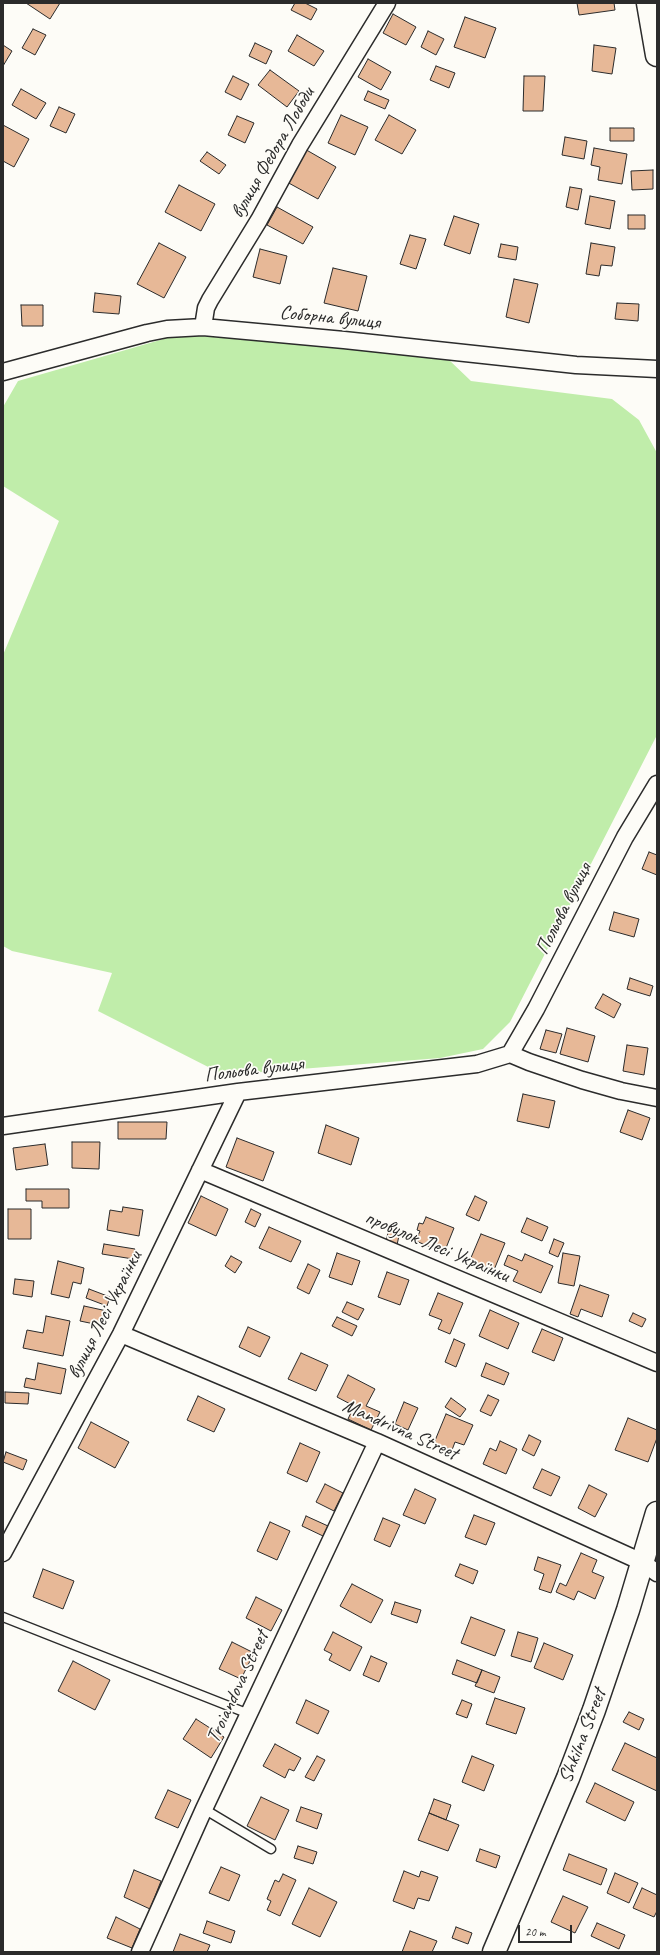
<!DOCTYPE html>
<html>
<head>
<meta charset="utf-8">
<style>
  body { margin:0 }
  #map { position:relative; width:660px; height:1955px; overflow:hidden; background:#fdfcf7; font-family:Caveat,sans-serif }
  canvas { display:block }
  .frame { position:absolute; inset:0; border:4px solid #2b2b2b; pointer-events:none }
  .scale { position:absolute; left:518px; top:1925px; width:54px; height:18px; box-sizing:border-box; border:2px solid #2b2b2b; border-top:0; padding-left:5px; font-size:12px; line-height:14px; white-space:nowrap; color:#2b2b2b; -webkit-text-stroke:3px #fdfcf7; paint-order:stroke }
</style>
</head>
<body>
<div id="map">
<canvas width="660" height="1955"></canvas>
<div class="frame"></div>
<div class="scale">20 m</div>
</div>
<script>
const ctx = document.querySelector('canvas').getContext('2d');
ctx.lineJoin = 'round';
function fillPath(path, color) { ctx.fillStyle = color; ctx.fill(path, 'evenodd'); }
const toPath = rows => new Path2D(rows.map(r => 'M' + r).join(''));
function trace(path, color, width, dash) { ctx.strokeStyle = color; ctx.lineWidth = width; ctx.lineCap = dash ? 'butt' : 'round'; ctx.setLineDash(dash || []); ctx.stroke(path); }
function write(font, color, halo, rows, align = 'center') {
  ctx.font = font + ' Caveat,sans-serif'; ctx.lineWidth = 3.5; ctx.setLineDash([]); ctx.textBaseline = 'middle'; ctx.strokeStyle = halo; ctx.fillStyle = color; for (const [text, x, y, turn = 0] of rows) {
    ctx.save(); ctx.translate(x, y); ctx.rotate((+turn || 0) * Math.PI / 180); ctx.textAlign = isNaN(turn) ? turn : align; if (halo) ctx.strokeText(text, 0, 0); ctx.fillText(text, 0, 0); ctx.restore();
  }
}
const green = toPath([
  [181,334,447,358,471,381,612,399,639,420,657,453,657,735,510,1022,483,1049,440,1058,224,1075,98,1011,112,973,12,951,3,946,3,655,59,521,3,486,3,407,18,381]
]);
const building = toPath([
  [26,3,60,3,50,19,26,3],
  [295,3,305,3,317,9,311,20,291,10,295,3],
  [577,3,614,3,615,10,579,15,577,3],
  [393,14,416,27,406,45,383,33,393,14],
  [465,17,496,28,485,58,454,47,465,17],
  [33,29,46,35,35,55,22,48,33,29],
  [428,31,444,39,436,55,421,47,428,31],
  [297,35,324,51,314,66,288,51,297,35],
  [255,43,272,51,266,64,249,56,255,43],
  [3,45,12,51,3,66,3,45],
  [594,45,616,48,612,74,592,71,594,45],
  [368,59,391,72,381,90,358,77,368,59],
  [436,66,455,73,449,88,430,80,436,66],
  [270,70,299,91,287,107,258,85,270,70],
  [233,76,249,84,241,100,225,92,233,76],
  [524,76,545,76,543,111,523,111,524,76],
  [21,89,46,103,36,119,12,105,21,89],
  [368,91,389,100,385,109,364,100,368,91],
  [59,107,75,114,66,133,50,126,59,107],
  [341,115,368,127,355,155,328,143,341,115],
  [389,115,416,130,402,154,375,140,389,115],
  [237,116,254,123,245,143,228,135,237,116],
  [3,125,29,139,14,167,3,161,3,125],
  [610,128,634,128,634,141,610,141,610,128],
  [565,137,587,141,584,159,562,155,565,137],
  [303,148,336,167,318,199,285,181,303,148],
  [594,148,627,154,622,184,598,180,600,167,591,165,594,148],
  [207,152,226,165,219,174,200,161,207,152],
  [653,170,653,189,632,190,631,171,653,170],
  [179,185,215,204,201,231,165,212,179,185],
  [570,187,582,189,578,210,566,207,570,187],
  [590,196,615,201,610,229,585,224,590,196],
  [277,207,313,227,303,244,267,225,277,207],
  [628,215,645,215,645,229,628,229,628,215],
  [454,216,479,224,470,254,444,245,454,216],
  [410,235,426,239,416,269,400,264,410,235],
  [159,243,186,257,164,298,137,284,159,243],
  [591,243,615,247,612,266,601,265,599,276,586,274,591,243],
  [501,244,518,247,516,260,498,257,501,244],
  [260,249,287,256,280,284,253,277,260,249],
  [333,268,367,276,358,311,324,303,333,268],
  [514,279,538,284,529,323,506,317,514,279],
  [95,293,121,296,119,314,93,312,95,293],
  [617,303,639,304,638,321,615,319,617,303],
  [21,305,43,305,43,326,22,326,21,305],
  [649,852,657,855,657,875,642,869,649,852],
  [614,912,639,919,634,937,609,930,614,912],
  [630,978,653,986,650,996,627,989,630,978],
  [603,994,621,1004,614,1018,595,1008,603,994],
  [567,1028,595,1036,588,1062,560,1054,567,1028],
  [546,1030,562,1034,556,1053,540,1049,546,1030],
  [627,1045,648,1048,644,1075,623,1071,627,1045],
  [523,1094,555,1101,549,1128,517,1121,523,1094],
  [628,1110,650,1118,642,1140,620,1132,628,1110],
  [118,1122,167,1122,166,1139,118,1139,118,1122],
  [326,1125,359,1138,351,1165,318,1153,326,1125],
  [237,1138,274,1152,263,1181,226,1167,237,1138],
  [72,1142,100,1142,99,1169,72,1168,72,1142],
  [45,1144,48,1165,16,1170,13,1148,45,1144],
  [26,1189,69,1189,69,1208,42,1208,42,1201,26,1201,26,1189],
  [201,1196,228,1209,216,1236,188,1223,201,1196],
  [475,1196,487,1202,479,1221,466,1215,475,1196],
  [123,1207,143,1210,139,1236,107,1230,110,1210,122,1212,123,1207],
  [8,1209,31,1209,31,1239,8,1239,8,1209],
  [251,1209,261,1214,255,1227,245,1222,251,1209],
  [426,1217,454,1228,444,1253,416,1241,420,1231,417,1230,419,1223,423,1224,426,1217],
  [527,1218,548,1227,542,1241,521,1232,527,1218],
  [269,1227,301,1241,291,1262,259,1248,269,1227],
  [389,1228,400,1231,397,1245,386,1242,389,1228],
  [481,1234,505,1243,494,1270,470,1260,481,1234],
  [554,1239,564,1243,558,1257,549,1253,554,1239],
  [104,1244,135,1249,133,1259,102,1254,104,1244],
  [337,1253,360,1261,352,1285,329,1277,337,1253],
  [563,1253,580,1256,574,1286,558,1283,563,1253],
  [525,1254,553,1266,541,1293,513,1281,518,1271,504,1265,508,1255,522,1261,525,1254],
  [231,1256,242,1262,235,1273,225,1266,231,1256],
  [58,1261,84,1268,81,1284,73,1282,69,1298,51,1294,58,1261],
  [308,1264,320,1270,309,1294,297,1288,308,1264],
  [387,1272,409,1280,400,1305,378,1297,387,1272],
  [15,1279,34,1281,32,1297,13,1294,15,1279],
  [580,1285,609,1295,602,1317,581,1309,578,1317,570,1314,580,1285],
  [89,1289,110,1297,107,1306,86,1298,89,1289],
  [438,1293,463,1303,450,1334,438,1329,442,1320,429,1315,438,1293],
  [347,1302,364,1309,358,1320,342,1312,347,1302],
  [84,1306,107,1311,104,1326,80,1321,84,1306],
  [490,1310,519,1323,508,1349,479,1336,490,1310],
  [633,1313,646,1319,642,1327,629,1321,633,1313],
  [46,1316,70,1321,63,1356,23,1348,27,1330,43,1333,46,1316],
  [337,1317,357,1326,352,1336,332,1326,337,1317],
  [248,1327,270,1337,260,1357,239,1347,248,1327],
  [542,1329,563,1338,554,1361,532,1352,542,1329],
  [454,1339,465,1344,456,1367,445,1362,454,1339],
  [301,1353,328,1365,316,1391,288,1379,301,1353],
  [38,1363,66,1369,61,1394,24,1387,26,1378,35,1380,38,1363],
  [486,1363,509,1373,504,1385,481,1376,486,1363],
  [348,1375,375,1389,366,1406,380,1412,371,1430,348,1419,354,1406,337,1397,348,1375],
  [5,1392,29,1393,28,1404,5,1403,5,1392],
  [488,1395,499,1400,491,1416,480,1411,488,1395],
  [198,1396,225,1409,214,1432,187,1420,198,1396],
  [451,1398,466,1409,460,1417,445,1407,451,1398],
  [404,1402,418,1408,408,1430,395,1424,404,1402],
  [446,1414,473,1425,464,1445,455,1442,452,1450,434,1443,446,1414],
  [628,1418,657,1430,657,1438,648,1462,615,1450,628,1418],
  [91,1422,129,1442,115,1468,78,1448,91,1422],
  [529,1435,541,1441,534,1456,522,1450,529,1435],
  [500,1441,517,1449,506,1474,483,1464,490,1448,496,1451,500,1441],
  [300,1443,320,1452,307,1482,287,1473,300,1443],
  [6,1452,27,1460,23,1470,3,1462,6,1452],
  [542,1469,560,1477,551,1496,533,1488,542,1469],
  [325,1484,343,1493,334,1511,316,1502,325,1484],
  [589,1485,607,1494,595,1517,578,1508,589,1485],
  [415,1489,436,1499,425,1524,403,1515,415,1489],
  [474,1515,495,1523,486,1545,465,1537,474,1515],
  [306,1516,328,1526,323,1536,302,1526,306,1516],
  [383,1518,400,1525,390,1547,374,1540,383,1518],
  [270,1522,290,1531,277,1560,257,1551,270,1522],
  [581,1553,597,1560,592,1572,604,1577,595,1599,578,1591,574,1600,556,1592,560,1583,566,1586,581,1553],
  [538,1557,561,1565,551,1593,539,1589,544,1574,534,1570,538,1557],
  [460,1564,478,1571,473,1584,455,1576,460,1564],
  [43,1569,74,1581,63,1609,33,1597,43,1569],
  [352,1584,383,1600,371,1623,340,1606,352,1584],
  [256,1597,282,1610,271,1631,246,1618,256,1597],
  [395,1602,421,1610,417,1623,391,1614,395,1602],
  [471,1617,505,1630,495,1656,461,1643,471,1617],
  [333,1632,362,1647,350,1671,329,1660,332,1654,324,1650,333,1632],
  [518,1632,538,1638,531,1662,511,1656,518,1632],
  [232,1642,254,1653,241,1679,219,1669,232,1642],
  [544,1643,573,1655,563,1680,534,1668,544,1643],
  [371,1656,387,1663,379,1682,363,1675,371,1656],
  [457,1660,482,1670,477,1683,452,1674,457,1660],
  [73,1661,110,1680,95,1710,58,1691,73,1661],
  [482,1670,500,1677,494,1693,475,1686,482,1670],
  [495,1698,525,1708,516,1734,486,1724,495,1698],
  [306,1700,329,1711,318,1734,296,1723,306,1700],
  [462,1700,472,1704,467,1718,456,1714,462,1700],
  [629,1712,644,1719,639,1730,623,1722,629,1712],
  [196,1719,224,1737,211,1758,183,1739,196,1719],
  [625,1743,657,1758,657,1791,612,1770,625,1743],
  [275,1744,301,1758,294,1771,289,1769,285,1778,263,1766,275,1744],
  [317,1756,325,1760,314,1781,305,1777,317,1756],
  [472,1756,494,1765,484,1791,462,1782,472,1756],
  [595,1783,634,1802,625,1821,586,1802,595,1783],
  [168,1790,191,1800,178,1828,155,1818,168,1790],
  [261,1797,289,1810,275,1840,247,1826,261,1797],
  [434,1799,451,1805,446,1820,429,1813,434,1799],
  [301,1807,322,1814,317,1829,296,1821,301,1807],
  [429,1813,459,1825,448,1851,418,1840,429,1813],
  [298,1846,317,1852,313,1864,294,1858,298,1846],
  [480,1849,500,1856,496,1868,476,1861,480,1849],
  [569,1854,607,1869,601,1885,563,1870,569,1854],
  [221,1867,240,1875,229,1901,209,1893,221,1867],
  [134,1870,161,1881,150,1909,124,1897,134,1870],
  [404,1871,419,1877,421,1871,438,1877,429,1901,418,1898,414,1909,393,1901,404,1871],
  [615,1873,638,1883,629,1903,607,1893,615,1873],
  [283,1874,296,1880,280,1916,267,1910,271,1901,267,1899,275,1880,279,1882,283,1874],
  [309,1888,337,1902,320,1937,292,1924,309,1888],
  [642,1888,657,1895,657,1911,654,1917,633,1908,642,1888],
  [563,1896,588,1907,575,1933,551,1922,563,1896],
  [116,1917,140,1929,132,1948,107,1938,116,1917],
  [207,1921,235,1931,231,1943,203,1933,207,1921],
  [597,1923,625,1935,619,1949,591,1936,597,1923],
  [456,1927,472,1933,468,1944,452,1938,456,1927],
  [410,1931,437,1941,432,1952,402,1952,410,1931],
  [180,1934,210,1945,207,1952,173,1952,180,1934]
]);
const lane = toPath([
  [3,1617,249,1714],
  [204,1809,271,1849]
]);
const street = toPath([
  [203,327,206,308,210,300,259,220,300,145,387,3],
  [3,372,147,333,167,329,203,327,344,340,576,365,657,369],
  [510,1054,529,1062,582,1080,621,1091,657,1098],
  [3,1126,238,1092,477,1064,510,1054,536,1009,625,837,657,784],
  [200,1170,657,1363],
  [121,1334,377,1442,642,1562,657,1573],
  [3,1553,121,1334,238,1092],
  [140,1952,204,1809,377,1442]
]);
const secondary = toPath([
  [648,3,657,55],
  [494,1952,568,1778,594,1710,628,1610,657,1513]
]);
const streetNames = [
  ["вулиця Федора Лободи",273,153,-60],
  ["Соборна вулиця",330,318,6],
  ["Польова вулиця",564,909,-63],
  ["Польова вулиця",254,1070,-7],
  ["провулок Лесі Українки",437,1247,23],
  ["вулиця Лесі Українки",105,1315,-63],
  ["Mandrivna Street",400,1430,24],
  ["Troiandova Street",238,1687,-65],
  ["Shkilna Street",583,1736,-69]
];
fillPath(green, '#c0edaa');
fillPath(building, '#e7b897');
trace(building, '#2b2b2b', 1);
trace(lane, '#2b2b2b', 11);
trace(street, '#2b2b2b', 19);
trace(secondary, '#2b2b2b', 25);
trace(lane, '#fdfcf7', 8);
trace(street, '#fdfcf7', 16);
trace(secondary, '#fdfcf7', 22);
write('20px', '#2b2b2b', '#fdfcf7', streetNames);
</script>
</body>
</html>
